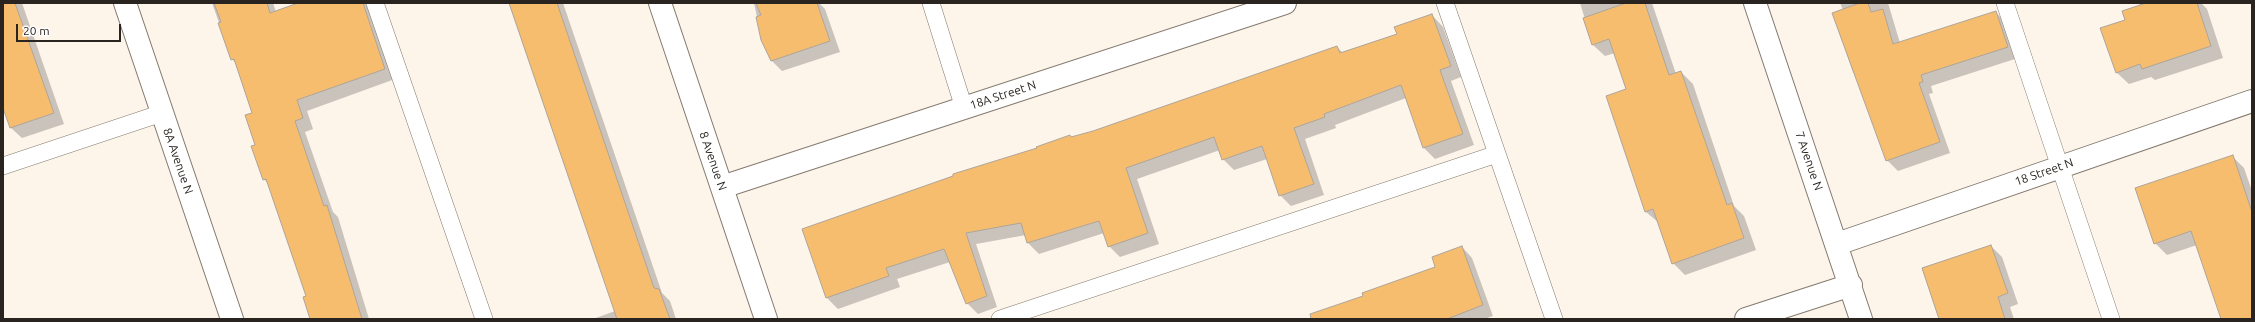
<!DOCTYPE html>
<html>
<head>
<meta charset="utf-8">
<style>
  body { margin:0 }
  #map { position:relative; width:2255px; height:322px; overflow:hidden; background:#fdf4ea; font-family:Ubuntu,sans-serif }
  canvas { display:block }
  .frame { position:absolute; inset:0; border:4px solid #292420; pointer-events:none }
  .scale { position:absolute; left:16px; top:24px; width:105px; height:18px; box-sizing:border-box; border:2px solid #292420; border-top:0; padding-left:5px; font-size:12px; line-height:14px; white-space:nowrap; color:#292420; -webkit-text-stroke:3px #fff; paint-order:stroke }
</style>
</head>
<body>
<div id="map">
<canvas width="2255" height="322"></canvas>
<div class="frame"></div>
<div class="scale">20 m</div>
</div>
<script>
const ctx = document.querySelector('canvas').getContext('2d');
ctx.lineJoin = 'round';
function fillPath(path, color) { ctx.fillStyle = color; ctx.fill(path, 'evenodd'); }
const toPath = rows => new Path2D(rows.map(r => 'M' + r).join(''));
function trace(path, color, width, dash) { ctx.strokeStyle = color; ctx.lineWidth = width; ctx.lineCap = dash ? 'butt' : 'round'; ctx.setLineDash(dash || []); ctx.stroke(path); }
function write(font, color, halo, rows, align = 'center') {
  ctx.font = font + ' Ubuntu,sans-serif'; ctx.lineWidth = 4; ctx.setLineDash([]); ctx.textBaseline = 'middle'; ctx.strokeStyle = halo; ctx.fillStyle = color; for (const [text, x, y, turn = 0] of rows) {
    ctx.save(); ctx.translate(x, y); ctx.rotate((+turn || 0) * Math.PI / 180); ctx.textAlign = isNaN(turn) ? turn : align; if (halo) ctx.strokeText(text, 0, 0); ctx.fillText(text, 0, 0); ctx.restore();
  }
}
const shadow = toPath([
  [3,3,22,3,64,124,22,138,11,128,3,104],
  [212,3,273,3,276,12,301,3,373,3,395,79,307,111,313,129,305,132,333,212,338,217,369,319,311,319,307,297,268,184,264,179,256,146,253,113,237,65,232,59],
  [509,3,563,3,662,293,670,301,676,319,593,319,615,311],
  [754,3,819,3,825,9,840,52,782,71,771,60,762,40],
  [1580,3,1652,3,1676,74,1681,72,1693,84,1734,206,1744,216,1756,250,1685,275,1673,263,1659,223,1646,212,1608,97,1627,90,1615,53,1605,56,1593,45],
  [1840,3,1888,3,1900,43,1995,12,2006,22,2018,58,1931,86,1933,93,1929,94,1950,153,1898,171,1887,160,1856,75,1853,72,1833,13,1843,10],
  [2139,3,2201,3,2207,9,2223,58,2155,80,2151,77,2129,84,2116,72,2126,20,2140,6],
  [1432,15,1443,27,1461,77,1451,81,1474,145,1435,159,1424,148,1406,98,1335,125,1336,128,1305,139,1324,195,1291,206,1280,195,1267,159,1234,170,1223,159,1220,150,1137,179,1159,244,1120,257,1109,246,1104,233,1039,254,1028,243,1026,235,976,244,997,307,978,314,967,303,950,262,897,279,900,287,838,309,827,298,1038,149,1070,136,1072,138,1093,132,1337,47,1343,53,1398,34],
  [2232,156,2244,168,2252,191,2252,319,2230,319,2197,245,2167,255,2155,243],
  [1991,246,2002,257,2018,304,2010,307,2014,319,1942,319],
  [1462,247,1472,258,1493,316,1484,319,1329,319,1364,297,1437,268]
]);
const building = toPath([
  [3,3,15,3,54,113,10,128,3,108,3,3],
  [214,3,267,3,270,13,298,3,363,3,385,69,297,100,303,118,295,121,324,206,327,205,362,319,310,319,303,297,306,296,266,179,263,180,251,146,255,145,245,115,252,113,234,59,231,60,218,23,221,22,214,3],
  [509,3,557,3,654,288,659,289,670,319,617,319,509,3],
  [756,3,817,3,830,41,771,61,761,40,756,17,761,15,756,3],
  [1626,3,1645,3,1669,75,1681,71,1727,205,1732,203,1744,238,1672,264,1653,209,1645,212,1606,96,1626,89,1609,39,1592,45,1583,18,1626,3],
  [1860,3,1868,3,1871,12,1883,9,1893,44,1996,11,2008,47,1921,75,1923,82,1919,83,1940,142,1886,161,1832,13,1860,3],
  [2146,3,2197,3,2211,46,2142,69,2140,64,2116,73,2100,28,2125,20,2122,11,2146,3],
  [1432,14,1451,66,1440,70,1463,134,1423,148,1401,85,1324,114,1325,117,1294,128,1314,184,1279,196,1262,146,1222,160,1214,137,1126,168,1148,233,1108,247,1099,221,1027,243,1021,223,966,233,987,296,966,304,944,249,886,268,889,276,826,298,802,229,953,176,953,174,1037,148,1036,147,1070,135,1071,137,1093,131,1337,46,1340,53,1397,34,1394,27,1432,14],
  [2233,155,2252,212,2252,319,2221,319,2191,231,2154,244,2135,188,2233,155],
  [1991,245,2008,293,1998,297,2005,319,1939,319,1922,268,1991,245],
  [1462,246,1483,305,1447,319,1311,319,1310,314,1363,296,1362,293,1435,267,1432,257,1462,246]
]);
const service = toPath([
  [375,3,484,319],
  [931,3,964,108],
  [1445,3,1554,319],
  [2005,3,2111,319],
  [3,166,162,113],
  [1000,319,1497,154]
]);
const minor = toPath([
  [125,3,232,319],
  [660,3,766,319],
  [1755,3,1861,319],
  [722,187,1285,3],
  [1837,244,2252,101],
  [1746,319,1851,285]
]);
const streetNames = [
  ["18A Street N",1003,95,-18],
  ["8A Avenue N",178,161,71],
  ["8 Avenue N",713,161,71],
  ["7 Avenue N",1809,161,71],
  ["18 Street N",2044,172,-19]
];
fillPath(shadow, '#0003');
fillPath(building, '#f7bd6f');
trace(building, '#ada498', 1);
trace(service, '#847a6f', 18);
trace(minor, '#847a6f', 24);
trace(service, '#fff', 17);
trace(minor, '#fff', 22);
write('12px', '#292420', '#fff', streetNames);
</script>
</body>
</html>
